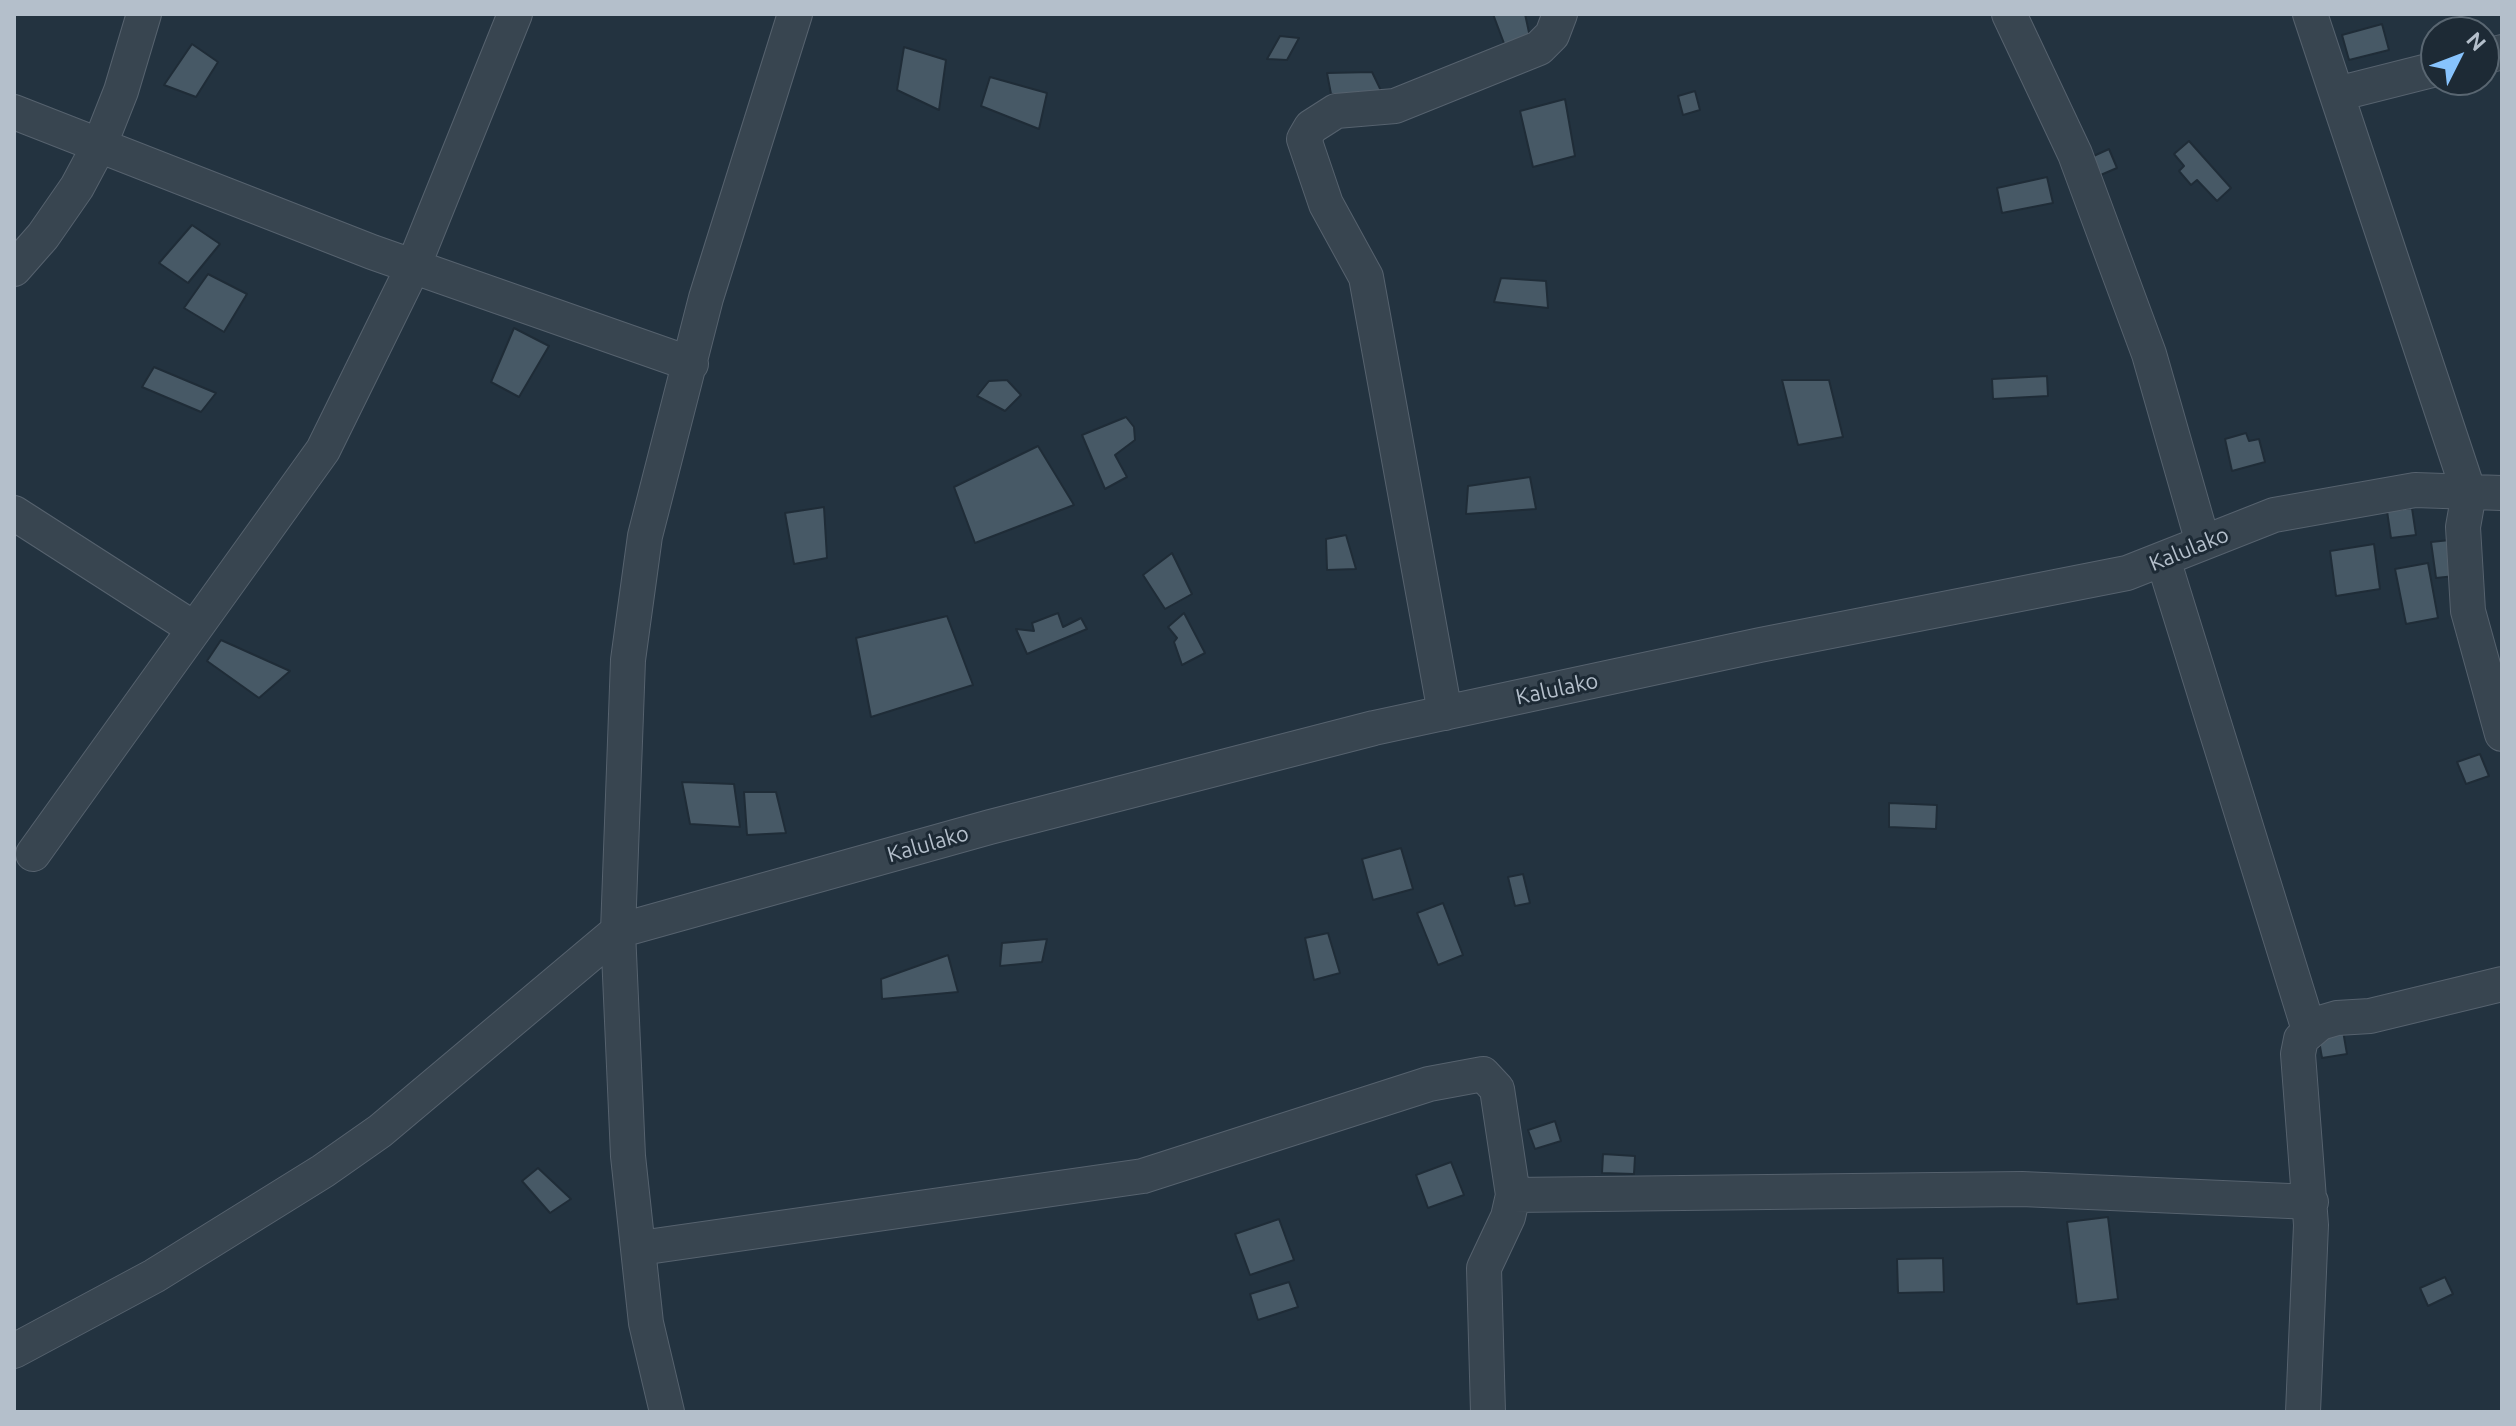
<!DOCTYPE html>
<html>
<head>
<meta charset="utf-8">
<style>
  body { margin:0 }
  #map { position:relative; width:2516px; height:1426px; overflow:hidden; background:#233340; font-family:Ubuntu,sans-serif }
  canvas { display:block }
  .frame { position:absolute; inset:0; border:16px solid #b4bfcb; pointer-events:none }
  .north { position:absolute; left:2420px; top:16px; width:80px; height:80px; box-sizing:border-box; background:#1d2a35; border:2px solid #596671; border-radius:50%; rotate:48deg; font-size:22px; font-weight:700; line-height:32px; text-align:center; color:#b4bfcb }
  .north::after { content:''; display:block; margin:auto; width:28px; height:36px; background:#87c3fd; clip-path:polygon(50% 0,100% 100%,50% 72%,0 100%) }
</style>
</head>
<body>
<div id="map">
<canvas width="2516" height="1426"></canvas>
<div class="frame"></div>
<div class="north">N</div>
</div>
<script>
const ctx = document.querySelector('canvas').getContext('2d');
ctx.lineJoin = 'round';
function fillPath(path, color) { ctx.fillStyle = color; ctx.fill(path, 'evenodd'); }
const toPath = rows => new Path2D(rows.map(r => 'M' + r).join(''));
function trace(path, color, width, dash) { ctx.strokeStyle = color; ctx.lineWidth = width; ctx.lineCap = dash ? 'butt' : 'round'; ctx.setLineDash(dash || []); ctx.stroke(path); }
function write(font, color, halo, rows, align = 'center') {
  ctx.font = font + ' Ubuntu,sans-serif'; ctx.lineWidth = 6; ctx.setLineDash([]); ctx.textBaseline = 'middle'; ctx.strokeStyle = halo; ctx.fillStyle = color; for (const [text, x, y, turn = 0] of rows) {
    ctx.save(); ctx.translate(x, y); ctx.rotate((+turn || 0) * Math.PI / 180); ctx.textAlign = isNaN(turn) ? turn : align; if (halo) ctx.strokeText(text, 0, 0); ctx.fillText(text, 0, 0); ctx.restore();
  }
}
const building = toPath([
  [1493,14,1525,14,1530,37,1505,46,1493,14],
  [2382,24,2389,50,2349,60,2342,35,2382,24],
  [1280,36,1299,38,1287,60,1267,59,1280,36],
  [192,44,218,62,196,97,164,85,192,44],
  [904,47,946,60,939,110,897,90,904,47],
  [1372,72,1385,99,1331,94,1327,73,1372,72],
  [990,77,1047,93,1039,129,981,106,990,77],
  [1695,91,1700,110,1683,115,1678,96,1695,91],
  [1565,99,1575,156,1533,167,1520,111,1565,99],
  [2189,141,2231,188,2217,201,2197,180,2191,185,2179,171,2184,166,2174,154,2189,141],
  [2109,149,2117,168,2096,177,2087,159,2109,149],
  [2047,177,2053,203,2002,213,1997,188,2047,177],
  [192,225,220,244,188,283,159,263,192,225],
  [208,274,247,294,224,332,184,308,208,274],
  [1501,278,1546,281,1548,308,1494,302,1501,278],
  [514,328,549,346,519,397,491,382,514,328],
  [154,367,216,393,201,412,142,387,154,367],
  [2047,376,2048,396,1993,399,1992,379,2047,376],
  [1007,380,1021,395,1005,411,977,396,989,381,1007,380],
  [1782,380,1829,380,1843,437,1798,445,1782,380],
  [1126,417,1134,427,1135,440,1115,455,1127,477,1105,489,1082,435,1126,417],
  [2246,433,2249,441,2259,439,2265,462,2232,471,2225,439,2246,433],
  [1038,446,1074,505,975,543,954,487,1038,446],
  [1530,477,1536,509,1466,514,1468,486,1530,477],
  [824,507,827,558,794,564,785,513,824,507],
  [2412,508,2416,535,2391,538,2387,511,2412,508],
  [1346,535,1356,569,1327,570,1326,539,1346,535],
  [2450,540,2455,576,2436,578,2431,542,2450,540],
  [2374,544,2380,589,2336,596,2330,551,2374,544],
  [1172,553,1192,594,1165,609,1143,575,1172,553],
  [2428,563,2438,618,2406,624,2395,569,2428,563],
  [1058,613,1063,627,1081,618,1087,629,1027,654,1016,629,1034,631,1032,623,1058,613],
  [1184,613,1205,653,1182,665,1174,642,1177,638,1168,627,1184,613],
  [947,616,973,685,871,717,856,638,947,616],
  [221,640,290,671,259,698,207,661,221,640],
  [2480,754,2489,776,2466,784,2457,762,2480,754],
  [682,782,734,784,740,827,690,824,682,782],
  [744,792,776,792,786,833,747,835,744,792],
  [1889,803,1937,805,1936,829,1889,827,1889,803],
  [1401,848,1413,889,1373,900,1362,859,1401,848],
  [1523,874,1530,903,1515,906,1508,877,1523,874],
  [1443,903,1463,955,1438,965,1417,913,1443,903],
  [1328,933,1340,973,1314,980,1305,938,1328,933],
  [1047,939,1042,962,1000,966,1002,943,1047,939],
  [948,955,958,992,882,999,881,979,948,955],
  [2342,1025,2347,1054,2322,1058,2317,1029,2342,1025],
  [1555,1121,1561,1141,1535,1149,1528,1130,1555,1121],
  [1603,1154,1635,1156,1634,1174,1602,1173,1603,1154],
  [1451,1162,1464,1195,1428,1208,1416,1175,1451,1162],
  [538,1168,571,1199,550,1213,522,1181,538,1168],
  [2108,1217,2118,1299,2077,1304,2067,1222,2108,1217],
  [1279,1219,1294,1260,1250,1275,1235,1234,1279,1219],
  [1943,1258,1944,1292,1898,1293,1897,1259,1943,1258],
  [2445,1277,2453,1294,2428,1306,2420,1288,2445,1277],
  [1289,1282,1298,1307,1258,1320,1250,1294,1289,1282]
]);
const minor = toPath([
  [2009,14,2075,154,2149,354,2203,543],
  [2310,14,2469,493,2463,527,2468,611,2502,734],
  [2484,57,2502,52],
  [2337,94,2436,69],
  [14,112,372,252,691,364],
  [14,269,43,236,77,187,100,144,121,91,144,14],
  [14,513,193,628],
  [2163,559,2309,1030],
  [1445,713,1366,277,1326,204,1304,139,1311,127,1336,111,1395,106,1539,48,1552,35,1560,14],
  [33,854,323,450,413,267,515,14],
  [1513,1195,2022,1189,2311,1202],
  [640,1248,1143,1176,1429,1084,1483,1074,1497,1089,1513,1195,1508,1217,1484,1268,1488,1412],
  [14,1351,154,1276,323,1171,380,1131,618,931,990,827,1374,728,1760,645,2127,573,2274,515,2415,490,2502,493],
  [667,1412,646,1323,628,1156,618,931,628,660,645,536,706,298,795,14],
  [2303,1412,2311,1225,2298,1054,2301,1039,2320,1023,2337,1018,2370,1016,2502,984]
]);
const streetNames = [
  ["Kalulako",2189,549,-22],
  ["Kalulako",1557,689,-12],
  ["Kalulako",928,844,-16]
];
fillPath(building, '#475966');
trace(building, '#1f2c37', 2);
trace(minor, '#56626e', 36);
trace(minor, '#384550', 34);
write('22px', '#b4bfcb', '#1d2a35', streetNames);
</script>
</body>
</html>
